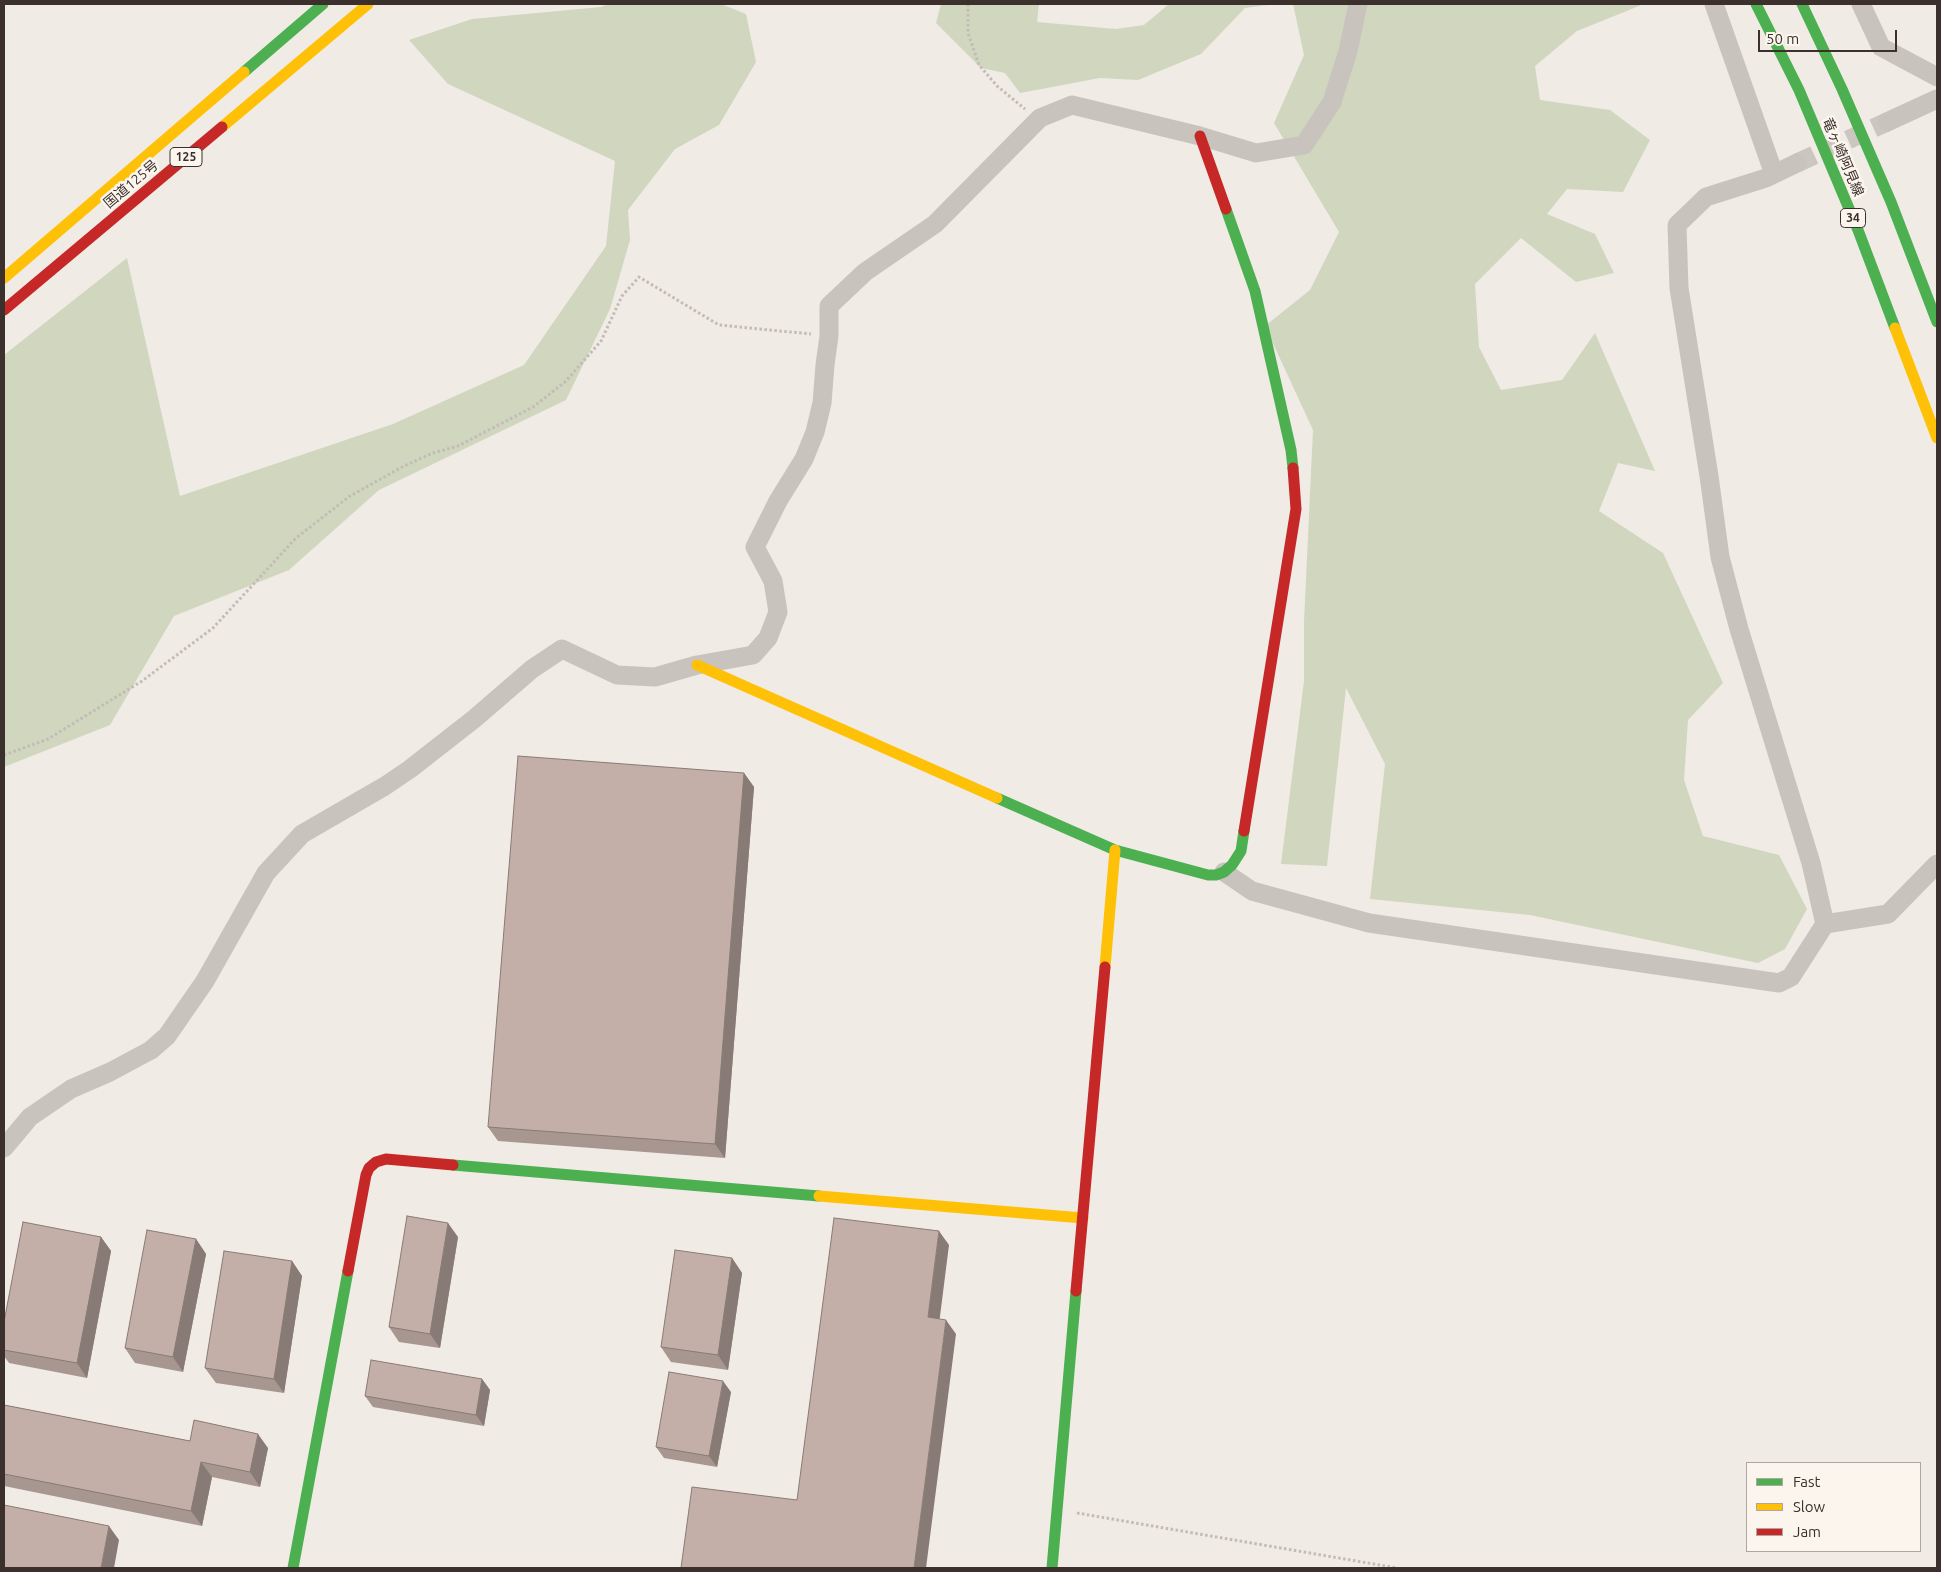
<!DOCTYPE html>
<html>
<head>
<meta charset="utf-8">
<style>
  body { margin:0 }
  #map { position:relative; width:1941px; height:1572px; overflow:hidden; background:#f0ebe5; font-family:Ubuntu,sans-serif }
  canvas { display:block }
  .frame { position:absolute; inset:0; border:5px solid #3b302b; pointer-events:none }
  .legend { position:absolute; left:1746px; top:1462px; width:175px; height:90px; box-sizing:border-box; background:#fbf5ee; border:1px solid #aea6a0; margin:0; padding:6px 9px; list-style:none; font-size:15px; color:#3b302b }
  .legend li { display:flex; align-items:center; gap:10px; height:25px }
  .legend b { width:25px; border:1px solid #aea6a0 }
  .scale { position:absolute; left:1758px; top:30px; width:139px; height:22px; box-sizing:border-box; border:2px solid #3b302b; border-top:0; padding-left:6px; font-size:15px; line-height:18px; white-space:nowrap; color:#3b302b; -webkit-text-stroke:4px #fbf5ee; paint-order:stroke }
</style>
</head>
<body>
<div id="map">
<canvas width="1941" height="1572"></canvas>
<div class="frame"></div>
<ul class="legend">
<li><b style="height:6px;background:#4caf50"></b>Fast</li>
<li><b style="height:6px;background:#ffc107"></b>Slow</li>
<li><b style="height:6px;background:#c62828"></b>Jam</li>
</ul>
<div class="scale">50 m</div>
</div>
<script>
const ctx = document.querySelector('canvas').getContext('2d');
ctx.lineJoin = 'round';
function fillPath(path, color) { ctx.fillStyle = color; ctx.fill(path, 'evenodd'); }
const toPath = rows => new Path2D(rows.map(r => 'M' + r).join(''));
function trace(path, color, width, dash) { ctx.strokeStyle = color; ctx.lineWidth = width; ctx.lineCap = dash ? 'butt' : 'round'; ctx.setLineDash(dash || []); ctx.stroke(path); }
function write(font, color, halo, rows, align = 'center') {
  ctx.font = font + ' Ubuntu,"Noto Sans JP",sans-serif'; ctx.lineWidth = 5; ctx.setLineDash([]); ctx.textBaseline = 'middle'; ctx.strokeStyle = halo; ctx.fillStyle = color; for (const [text, x, y, turn = 0] of rows) {
    ctx.save(); ctx.translate(x, y); ctx.rotate((+turn || 0) * Math.PI / 180); ctx.textAlign = isNaN(turn) ? turn : align; if (halo) ctx.strokeText(text, 0, 0); ctx.fillText(text, 0, 0); ctx.restore();
  }
}
const green = toPath([
  [608,4,721,4,746,14,756,62,719,125,675,149,628,210,630,240,610,309,566,400,379,490,289,570,174,616,110,725,4,767,4,355,127,258,180,496,393,424,524,365,606,246,615,161,448,84,409,40,472,19,601,7],
  [941,4,1039,4,1037,22,1116,29,1144,25,1169,4,1275,4,1245,8,1201,54,1138,80,1100,78,1020,93,1005,73,981,68,936,23],
  [1293,4,1644,4,1577,31,1535,66,1540,100,1610,110,1650,140,1623,192,1567,189,1547,214,1595,234,1614,273,1576,282,1521,238,1475,284,1479,347,1501,390,1562,380,1595,333,1655,471,1618,463,1599,511,1663,553,1723,683,1688,720,1684,780,1703,836,1779,855,1807,909,1785,949,1758,963,1530,915,1370,899,1385,764,1346,688,1327,866,1281,864,1304,681,1304,622,1313,430,1265,326,1310,290,1339,232,1274,123,1304,55]
]);
const streetTunnel = toPath([
  [1797,163,1887,122]
]);
const path = toPath([
  [968,4,968,33,979,65,997,86,1025,109],
  [4,755,48,739,142,681,213,628,296,538,350,496,404,466,433,453,458,446,533,407,565,382,601,341,622,296,639,277,719,325,811,334],
  [1077,1513,1397,1568]
]);
const street = toPath([
  [1714,4,1774,174],
  [1861,4,1881,47,1937,77],
  [1887,122,1937,99],
  [1224,872,1252,891,1369,923,1779,983,1791,977,1825,924,1811,863,1739,629,1720,557,1709,476,1679,288,1677,225,1706,197,1766,178,1797,163],
  [1825,924,1888,914,1937,864],
  [4,1148,30,1117,71,1089,110,1072,151,1050,167,1036,205,981,266,873,302,834,385,786,410,769,474,719,532,669,562,649,617,675,655,677,697,665,753,655,768,638,778,612,773,581,755,547,778,501,804,459,815,432,822,403,825,365,829,336,829,306,865,272,935,224,1040,118,1072,105,1200,136,1256,153,1304,145,1332,102,1348,51,1358,4]
]);
const fast = toPath([
  [1756,4,1799,90,1858,230,1895,328],
  [1802,4,1842,89,1891,202,1937,322],
  [244,72,323,4],
  [1226,209,1255,291,1291,450,1293,468],
  [997,798,1115,850,1208,875,1216,875,1224,872,1232,865,1241,851,1244,831],
  [453,1165,819,1196],
  [293,1568,348,1271],
  [1052,1568,1076,1291]
]);
const slow = toPath([
  [222,127,368,4],
  [4,278,244,72],
  [1895,328,1937,438],
  [697,665,997,798],
  [1105,967,1115,850],
  [819,1196,1083,1218]
]);
const jam = toPath([
  [1200,136,1226,209],
  [4,310,222,127],
  [1244,831,1296,509,1293,468],
  [348,1271,366,1175,369,1168,376,1162,386,1159,453,1165],
  [1076,1291,1105,967]
]);
const wall = toPath([
  [744,773,754,787,725,1158,498,1141,488,1127],
  [101,1237,111,1251,87,1378,9,1363,4,1356,4,1322],
  [458,1237,440,1348,399,1342,389,1327],
  [196,1239,206,1254,183,1372,135,1363,125,1348],
  [732,1258,742,1273,728,1370,671,1362,661,1347],
  [292,1261,302,1276,284,1393,216,1383,205,1368],
  [482,1379,490,1390,484,1426,373,1407,365,1396],
  [731,1392,717,1467,664,1458,656,1447],
  [4,1405,190,1441,268,1448,260,1487,212,1477,202,1526,4,1486]
]);
const shadedWall = toPath([
  [744,773,754,787,725,1158,715,1144],
  [448,1223,458,1237,440,1348,430,1334],
  [939,1231,949,1245,938,1332,928,1317],
  [101,1237,111,1251,87,1378,77,1363],
  [196,1239,206,1254,183,1372,173,1357],
  [732,1258,742,1273,728,1370,718,1355],
  [292,1261,302,1276,284,1393,274,1379],
  [946,1320,956,1334,926,1568,914,1568],
  [482,1379,490,1390,484,1426,476,1415],
  [723,1381,731,1392,717,1467,709,1456],
  [258,1434,268,1448,260,1487,250,1472],
  [201,1462,212,1477,202,1526,191,1511],
  [109,1526,119,1540,114,1568,101,1568]
]);
const building = toPath([
  [518,756,744,773,715,1144,488,1127,518,756],
  [407,1216,448,1223,430,1334,389,1327,407,1216],
  [834,1218,939,1231,928,1317,946,1320,914,1568,681,1568,692,1487,797,1500,834,1218],
  [23,1222,101,1237,77,1363,4,1350,4,1322,23,1222],
  [147,1230,196,1239,173,1357,125,1348,147,1230],
  [675,1250,732,1258,718,1355,661,1347,675,1250],
  [224,1251,292,1261,274,1379,205,1368,224,1251],
  [371,1360,482,1379,476,1415,365,1396,371,1360],
  [669,1372,723,1381,709,1456,656,1447,669,1372],
  [4,1405,190,1441,194,1420,258,1434,250,1472,201,1462,191,1511,4,1474,4,1405],
  [4,1505,109,1526,101,1568,4,1568,4,1505]
]);
const shields = [
  [186,157,32],
  [1853,218,25]
];
const shieldNames = [
  ["125",186,157],
  ["34",1853,218]
];
const streetNames = [
  ["竜ヶ崎阿見線",1843,157,67],
  ["国道125号",131,184,-40]
];
fillPath(green, '#d1d6bf');
trace(streetTunnel, '#ccc6c0', 19, [19, 9]);
trace(path, '#c2bbb6', 3, [2.5, 2.5]);
trace(street, '#c9c3be', 19);
trace(fast, '#4caf50', 11);
trace(slow, '#ffc107', 11);
trace(jam, '#c62828', 11);
fillPath(wall, '#a89690');
fillPath(shadedWall, '#887a75');
fillPath(building, '#c3afa7');
trace(building, '#887a75', 1);
for (const [x, y, w] of shields) { const box = new Path2D(); box.roundRect(x - w / 2, y - 9.5, w, 19, 4); ctx.fillStyle = '#fbf5ee'; ctx.fill(box); trace(box, '#3b302b', 1); }
write('bold 12px', '#3b302b', null, shieldNames);
write('14px', '#3b302b', '#fbf5ee', streetNames);
</script>
</body>
</html>
